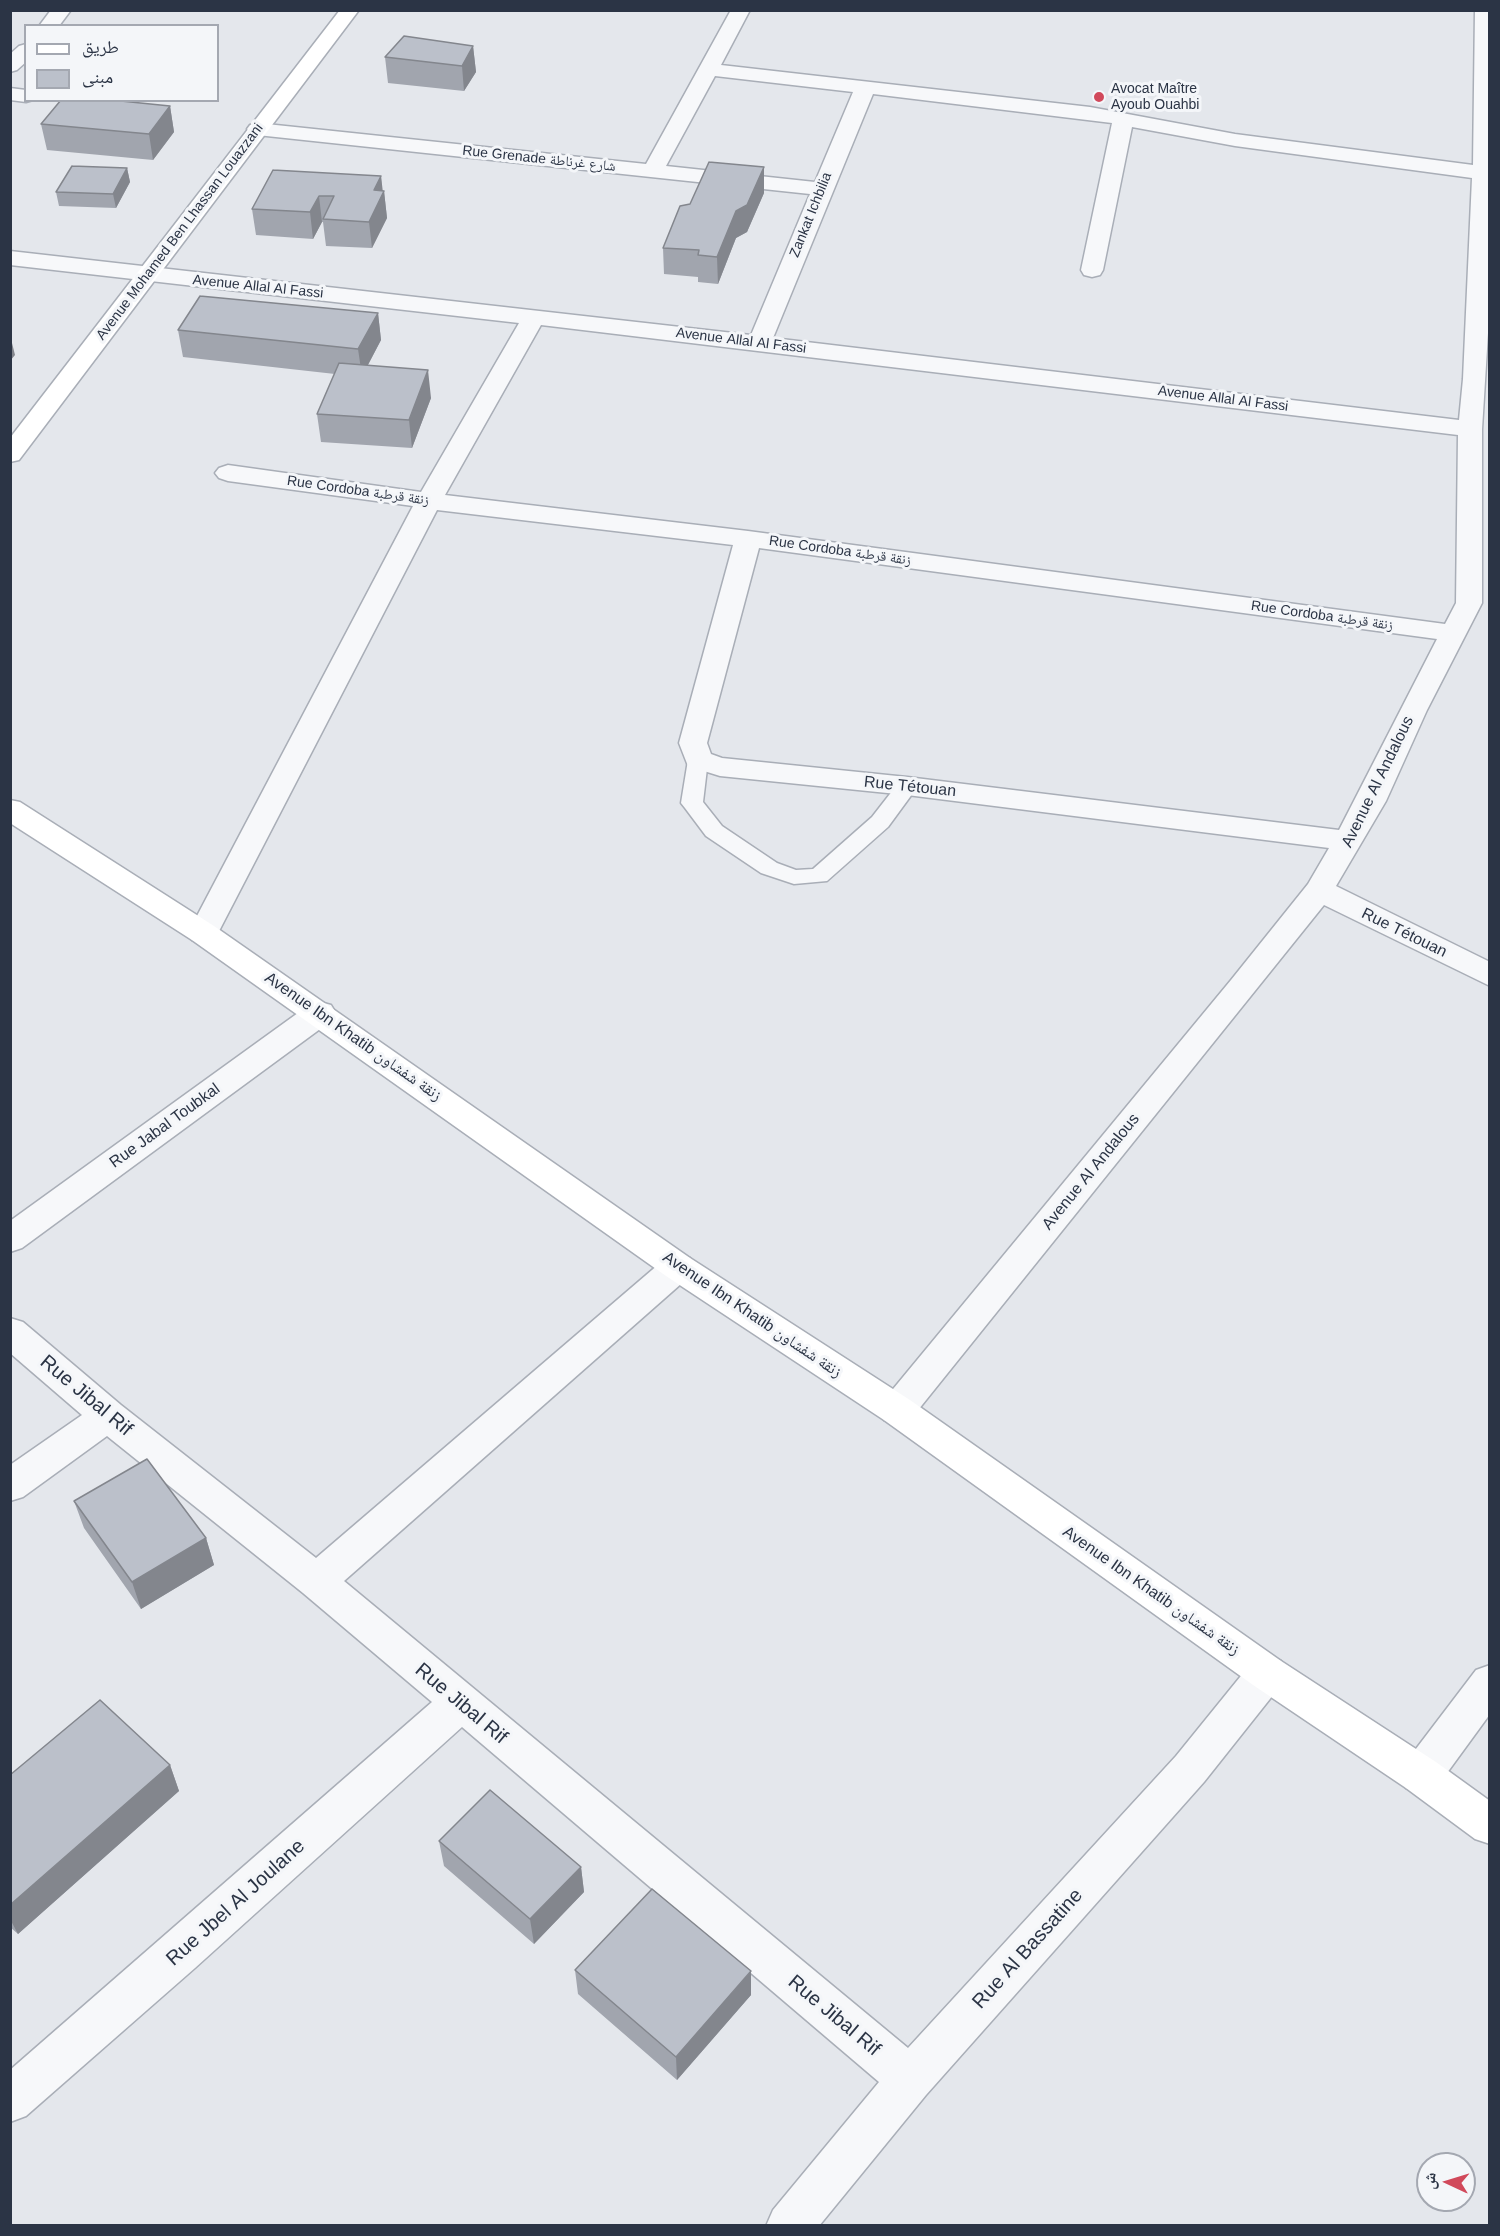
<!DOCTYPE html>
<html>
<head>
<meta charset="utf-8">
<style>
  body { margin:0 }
  #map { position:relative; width:1500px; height:2236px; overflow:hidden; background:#e4e7ec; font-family:Arial,"Noto Naskh Arabic",sans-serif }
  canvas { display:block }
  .frame { position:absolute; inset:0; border:12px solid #2b3445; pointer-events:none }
  .legend { position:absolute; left:24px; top:24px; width:195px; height:78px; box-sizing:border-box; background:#f4f6f9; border:2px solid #a4a8b1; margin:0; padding:8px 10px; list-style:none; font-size:18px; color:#2b3445 }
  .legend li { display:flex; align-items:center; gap:12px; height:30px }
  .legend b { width:30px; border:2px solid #a4a8b1 }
  .north { position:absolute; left:1416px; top:2152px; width:60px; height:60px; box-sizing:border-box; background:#f4f6f9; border:2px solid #a4a8b1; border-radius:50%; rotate:274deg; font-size:16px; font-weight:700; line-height:24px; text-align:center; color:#2b3445 }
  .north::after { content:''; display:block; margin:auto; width:21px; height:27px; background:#d1495b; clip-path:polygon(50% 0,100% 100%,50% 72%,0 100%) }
</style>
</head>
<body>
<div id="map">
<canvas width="1500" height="2236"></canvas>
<div class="frame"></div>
<ul class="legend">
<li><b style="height:8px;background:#fff"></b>طريق</li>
<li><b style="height:16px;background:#bbc0ca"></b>مبنى</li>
</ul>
<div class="north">ش</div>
</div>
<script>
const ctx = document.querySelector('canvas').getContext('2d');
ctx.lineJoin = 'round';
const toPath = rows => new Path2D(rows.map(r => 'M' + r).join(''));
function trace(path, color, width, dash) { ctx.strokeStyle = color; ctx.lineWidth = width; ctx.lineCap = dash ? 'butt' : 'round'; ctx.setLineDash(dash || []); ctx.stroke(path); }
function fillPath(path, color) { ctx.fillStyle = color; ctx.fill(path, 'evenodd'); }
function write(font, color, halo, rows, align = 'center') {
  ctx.font = font + ' Arial,"Noto Naskh Arabic",sans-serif'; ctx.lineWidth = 6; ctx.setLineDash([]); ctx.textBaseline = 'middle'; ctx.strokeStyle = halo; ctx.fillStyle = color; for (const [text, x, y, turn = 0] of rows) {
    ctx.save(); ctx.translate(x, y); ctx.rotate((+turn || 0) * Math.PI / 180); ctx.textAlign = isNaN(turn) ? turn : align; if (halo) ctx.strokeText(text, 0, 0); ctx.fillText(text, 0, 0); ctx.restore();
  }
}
const lane = toPath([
  [698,753,705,755,708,760,703,802,722,826,777,863,796,870,813,869,872,817,900,781,914,781,918,786,888,827,827,881,794,884,761,873,706,836,685,808,681,803,688,760,691,755,698,753]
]);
const street = toPath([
  [51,10,71,10,59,26,39,26,51,10],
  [731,10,750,10,721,65,1090,107,1235,134,1473,165,1475,10,1490,10,1490,301,1482,429,1482,603,1427,710,1386,801,1336,886,1490,962,1490,986,1324,905,910,1420,897,1425,884,1420,879,1410,884,1400,1231,980,1308,884,1329,848,907,795,720,776,688,766,679,743,733,545,437,510,218,933,214,940,203,943,192,940,188,933,413,506,228,481,219,478,215,473,219,468,228,465,421,492,519,323,10,265,10,251,751,335,810,194,257,135,250,133,247,129,250,125,257,123,646,164,731,10],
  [715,76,853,92,815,182,666,166,715,76],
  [873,94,1112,123,1081,270,1084,275,1092,277,1100,275,1103,270,1132,127,1235,146,1472,178,1463,379,1459,420,773,338,873,94],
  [541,325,1458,435,1456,603,1445,624,748,531,445,495,541,325],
  [759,548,1437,639,1339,830,907,777,722,758,711,754,707,743,759,548],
  [26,44,26,62,17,70,10,72,10,54,19,46,26,44],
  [10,88,26,90,26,100,33,100,26,102,10,100,10,88],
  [320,1002,331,1005,336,1013,331,1021,22,1248,10,1252,10,1221,309,1005,320,1002],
  [678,1254,690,1258,695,1267,690,1276,344,1581,908,2048,1176,1756,1253,1661,1267,1655,1281,1661,1287,1673,1281,1685,1204,1782,926,2095,819,2226,766,2226,773,2210,879,2082,462,1727,195,1968,26,2116,10,2122,10,2070,432,1702,303,1593,107,1436,23,1497,10,1501,10,1465,82,1415,10,1353,10,1318,23,1322,121,1405,316,1558,666,1258,678,1254],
  [1490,1665,1490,1714,1436,1788,1421,1794,1406,1788,1400,1775,1406,1762,1476,1670,1490,1665]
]);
const secondary = toPath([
  [340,10,359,10,19,460,10,462,10,438,340,10],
  [10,800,20,802,214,926,690,1258,910,1400,1281,1661,1436,1762,1490,1801,1490,1844,1475,1839,1406,1788,1253,1685,884,1420,666,1276,192,940,10,823,10,800]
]);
const wall = toPath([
  [473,46,476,72,464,91,388,83,385,57],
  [170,106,174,132,153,160,47,150,41,124],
  [764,167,764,193,747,232,736,238,718,284,698,282,698,277,664,274,663,248,690,204],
  [127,168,130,182,116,208,59,206,56,192],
  [381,176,382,191,384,191,387,218,372,248,326,246,323,222,322,222,313,239,256,235,252,209],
  [378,313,381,340,368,365,431,398,412,448,321,442,317,414,335,374,183,357,178,330],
  [74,1501,206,1538,214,1565,141,1609,84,1528],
  [170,1765,179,1791,18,1934,10,1927,10,1775],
  [439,1841,581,1867,584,1892,534,1944,444,1866],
  [575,1970,751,1995,677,2080,578,1994]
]);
const shadedWall = toPath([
  [473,46,476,72,464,91,462,66],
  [170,106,174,132,153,160,149,134],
  [764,167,764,193,747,232,736,238,718,284,717,257,736,211],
  [127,168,130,182,116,208,113,194],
  [381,176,383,193,384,191,387,218,372,248,369,222,374,190],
  [319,196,322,222,313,239,310,212],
  [378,313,381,340,362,376,358,349],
  [10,335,15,355,10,361],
  [428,370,431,398,412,448,409,420],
  [206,1538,214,1565,141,1609,132,1582],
  [170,1765,179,1791,18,1934,10,1919,10,1905],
  [581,1867,584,1892,534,1944,530,1919],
  [751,1971,751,1995,677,2080,676,2057]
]);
const building = toPath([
  [404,36,473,46,462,66,385,57,404,36],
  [61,100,111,100,170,106,149,134,41,124,61,100],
  [709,162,764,167,747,205,736,211,717,257,698,255,699,250,663,248,680,206,690,204,709,162],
  [72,166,127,168,113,194,56,192,72,166],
  [273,170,381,176,374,190,384,191,369,222,323,219,334,196,319,196,310,212,252,209,273,170],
  [200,296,378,313,358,349,178,330,200,296],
  [339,363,428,370,409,420,317,414,339,363],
  [147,1459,206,1538,132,1582,74,1501,147,1459],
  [100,1700,170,1765,10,1905,10,1775,100,1700],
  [490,1790,581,1867,530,1919,439,1841,490,1790],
  [652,1889,751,1971,676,2057,575,1970,652,1889]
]);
const markers = [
  [1099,97,6,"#d1495b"]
];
const farPoinames = [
  ["Avocat Maître",1111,89],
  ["Ayoub Ouahbi",1111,105]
];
const farStreetnames = [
  ["Rue Grenade شارع غرناطة",539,159,6],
  ["Zankat Ichbilia",811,215,-68],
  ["Avenue Mohamed Ben Lhassan Louazzani",180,232,-53],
  ["Avenue Allal Al Fassi",258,287,6],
  ["Avenue Allal Al Fassi",741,341,7],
  ["Avenue Allal Al Fassi",1223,399,7],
  ["Rue Cordoba زنقة قرطبة",358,491,8],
  ["Rue Cordoba زنقة قرطبة",840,551,8],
  ["Rue Cordoba زنقة قرطبة",1322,616,8]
];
const streetNames = [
  ["Avenue Al Andalous",1378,782,-64],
  ["Rue Tétouan",910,787,6],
  ["Rue Tétouan",1404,933,26],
  ["Avenue Ibn Khatib زنقة شفشاون",353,1037,35],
  ["Rue Jabal Toubkal",165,1126,-36],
  ["Avenue Al Andalous",1091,1172,-51],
  ["Avenue Ibn Khatib زنقة شفشاون",752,1315,34],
  ["Avenue Ibn Khatib زنقة شفشاون",1151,1591,35]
];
const nearStreetnames = [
  ["Rue Jibal Rif",86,1396,40],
  ["Rue Jibal Rif",461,1704,40],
  ["Rue Jbel Al Joulane",236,1903,-42],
  ["Rue Al Bassatine",1028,1949,-48],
  ["Rue Jibal Rif",834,2016,40]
];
trace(lane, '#a9aeb7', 3);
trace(street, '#a9aeb7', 3);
trace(secondary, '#a9aeb7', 3);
fillPath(lane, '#f7f8fa');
fillPath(street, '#f7f8fa');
fillPath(secondary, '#fff');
fillPath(wall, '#a1a5ae');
fillPath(shadedWall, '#83868d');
fillPath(building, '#bbc0ca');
trace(building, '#83868d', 1.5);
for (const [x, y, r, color] of markers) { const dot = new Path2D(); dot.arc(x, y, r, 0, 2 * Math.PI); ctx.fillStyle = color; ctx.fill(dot); trace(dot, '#f4f6f9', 2); }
write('14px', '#2b3445', '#f4f6f9', farPoinames, 'left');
write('14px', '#2b3445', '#f4f6f9', farStreetnames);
write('16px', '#2b3445', '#f4f6f9', streetNames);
write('20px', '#2b3445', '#f4f6f9', nearStreetnames);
</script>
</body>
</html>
